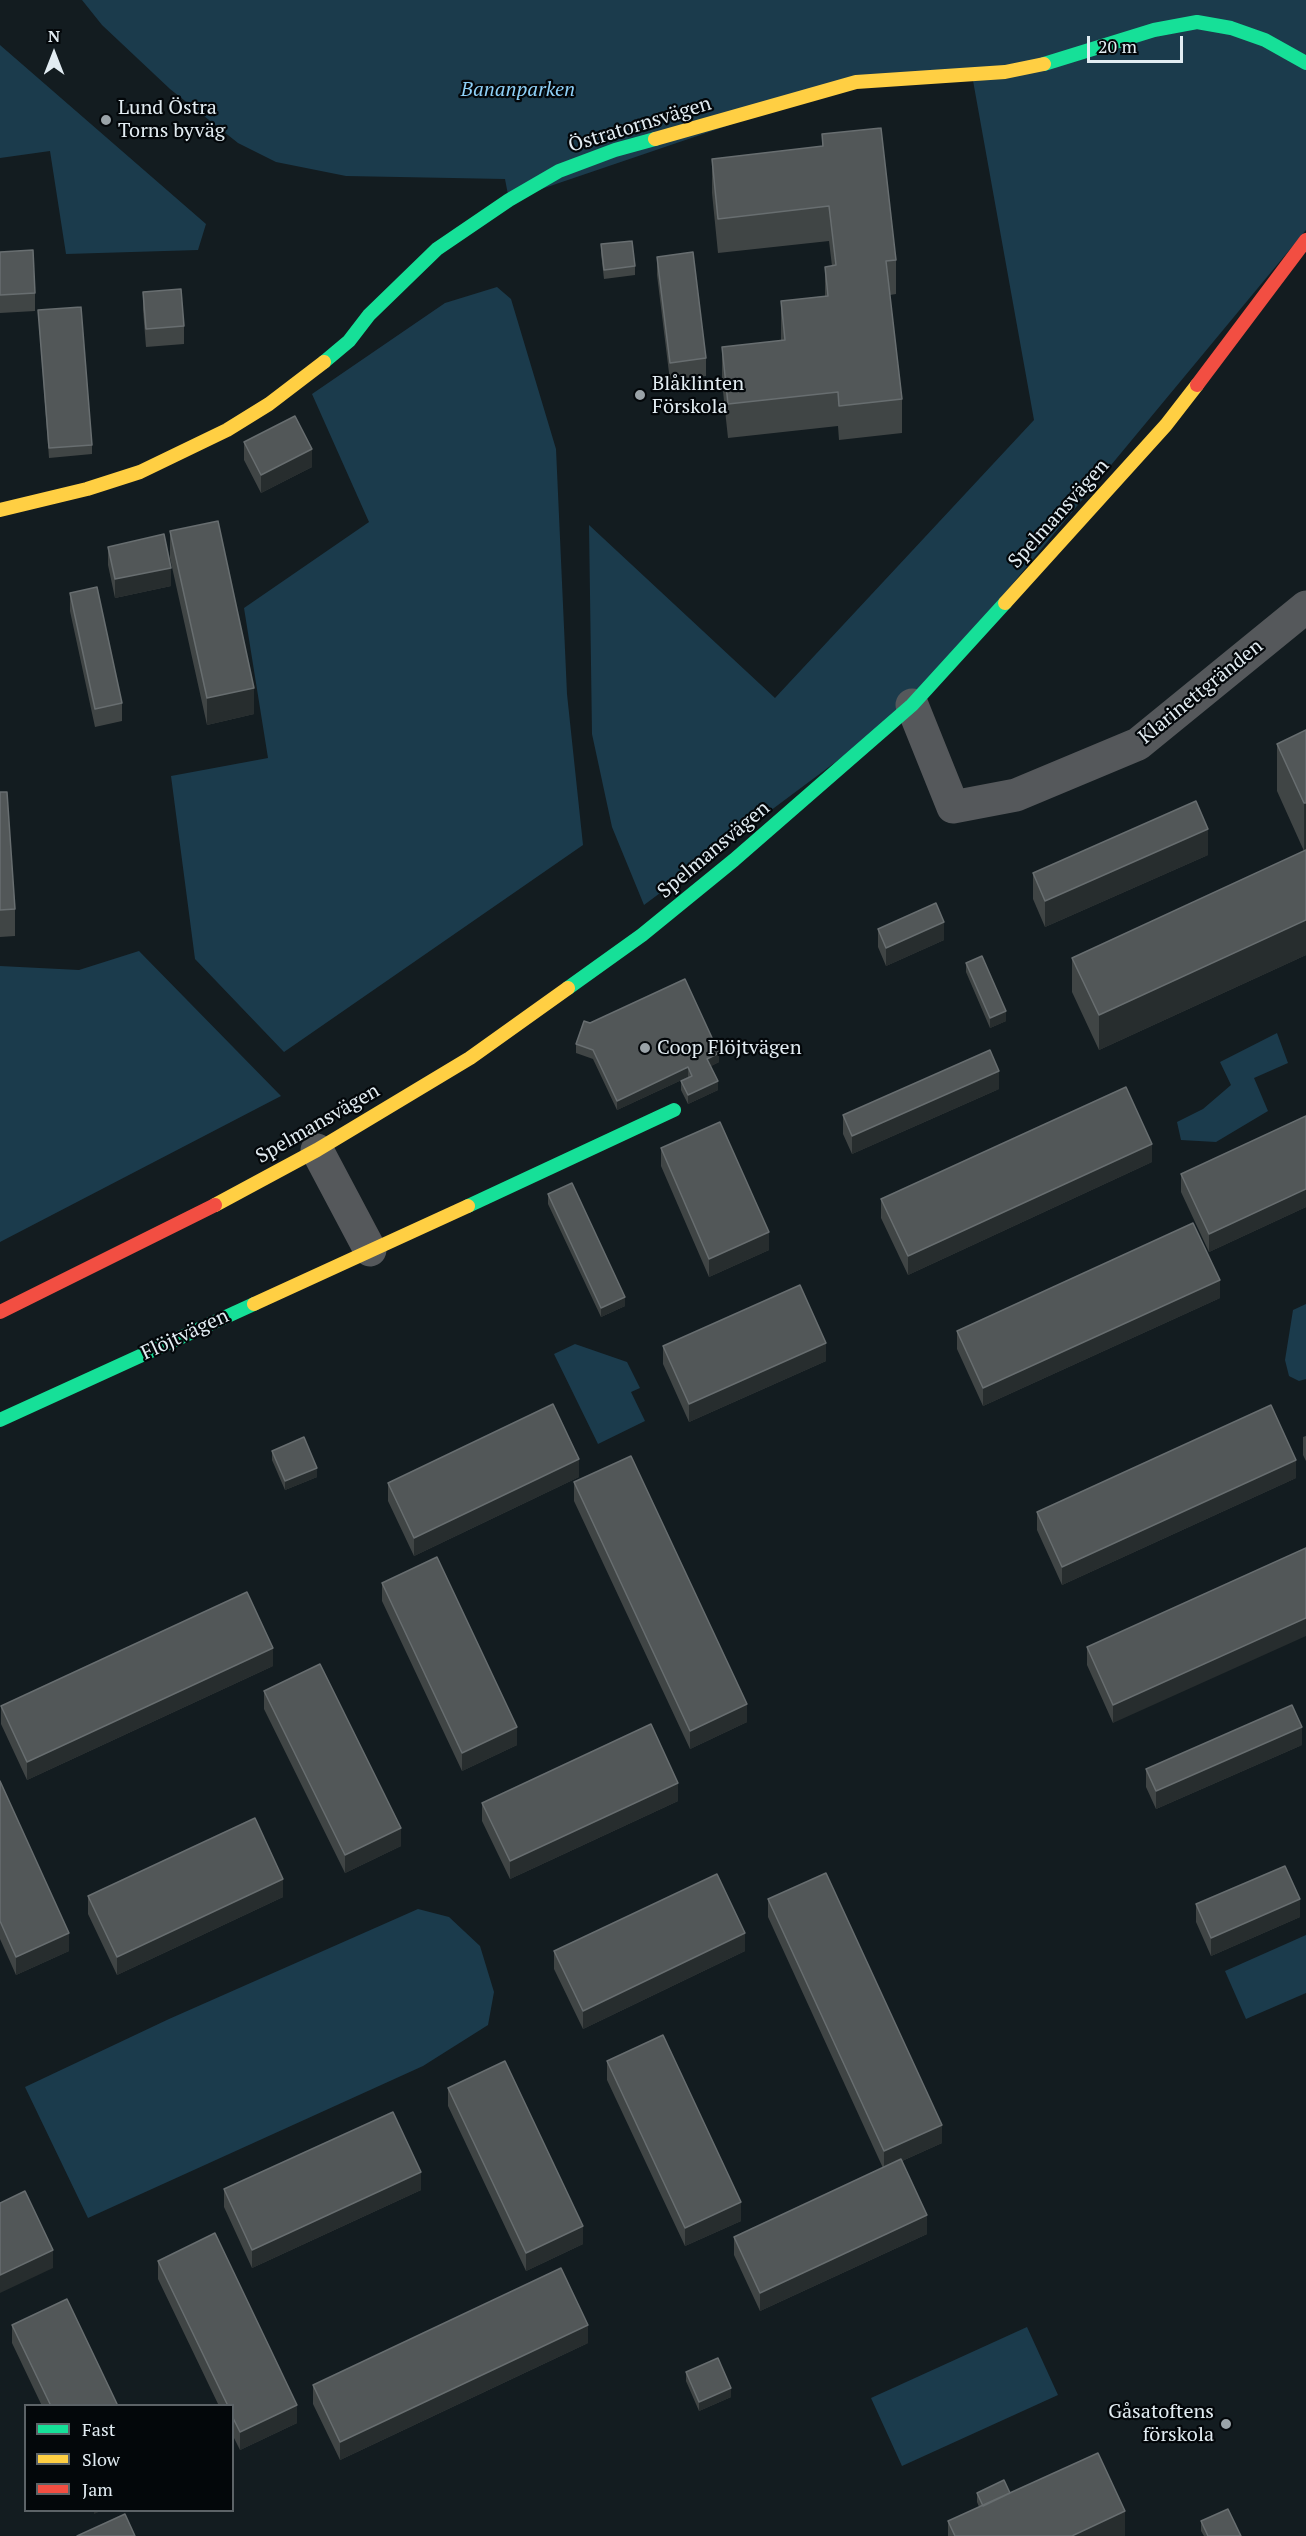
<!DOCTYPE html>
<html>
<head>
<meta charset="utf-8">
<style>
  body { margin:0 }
  #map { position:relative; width:1306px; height:2536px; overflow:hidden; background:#131c20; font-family:"PT Serif",serif }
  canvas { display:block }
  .legend { position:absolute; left:24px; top:2404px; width:210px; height:108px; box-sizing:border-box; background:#03070a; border:2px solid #5c6367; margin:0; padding:8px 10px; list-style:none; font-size:18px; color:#e2ecf2 }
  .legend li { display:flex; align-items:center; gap:12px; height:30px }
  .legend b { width:30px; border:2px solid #5c6367 }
  .north { position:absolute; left:24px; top:24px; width:60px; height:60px; -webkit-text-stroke:4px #03070a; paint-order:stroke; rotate:0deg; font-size:16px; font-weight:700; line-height:24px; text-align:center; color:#e2ecf2 }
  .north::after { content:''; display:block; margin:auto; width:21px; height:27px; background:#e2ecf2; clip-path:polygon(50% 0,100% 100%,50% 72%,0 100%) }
  .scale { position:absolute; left:1087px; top:36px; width:96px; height:27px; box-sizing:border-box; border:3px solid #e2ecf2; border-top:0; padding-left:8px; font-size:18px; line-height:21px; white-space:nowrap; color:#e2ecf2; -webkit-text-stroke:4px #03070a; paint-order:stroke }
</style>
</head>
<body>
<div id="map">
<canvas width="1306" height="2536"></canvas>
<ul class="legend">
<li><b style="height:8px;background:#16e098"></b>Fast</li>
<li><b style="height:8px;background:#ffcf43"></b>Slow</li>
<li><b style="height:8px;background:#f24e42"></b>Jam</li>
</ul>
<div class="north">N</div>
<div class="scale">20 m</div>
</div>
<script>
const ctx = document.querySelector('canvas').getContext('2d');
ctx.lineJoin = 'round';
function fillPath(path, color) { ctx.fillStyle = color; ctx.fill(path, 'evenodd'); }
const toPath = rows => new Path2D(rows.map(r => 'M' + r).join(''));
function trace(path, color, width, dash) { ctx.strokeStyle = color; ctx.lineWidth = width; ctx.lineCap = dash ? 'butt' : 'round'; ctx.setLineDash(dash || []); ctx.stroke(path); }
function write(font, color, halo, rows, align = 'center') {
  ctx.font = font + ' "PT Serif",serif'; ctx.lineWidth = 4.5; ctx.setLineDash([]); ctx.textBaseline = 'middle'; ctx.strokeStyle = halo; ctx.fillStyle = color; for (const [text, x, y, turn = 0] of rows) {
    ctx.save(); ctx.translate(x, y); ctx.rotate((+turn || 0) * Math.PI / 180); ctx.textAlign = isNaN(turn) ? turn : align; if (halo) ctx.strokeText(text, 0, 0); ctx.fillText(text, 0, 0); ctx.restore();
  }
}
const green = toPath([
  [82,0,1306,0,1306,230,912,705,644,905,612,827,592,734,589,525,775,698,1034,420,972,75,856,82,509,200,505,179,346,176,276,162,238,143,170,89,102,25],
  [0,45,206,224,198,250,66,254,50,151,0,158],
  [497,287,511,299,556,449,567,694,583,845,284,1052,195,959,171,776,268,758,244,608,369,522,312,394,445,303],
  [139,951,281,1096,0,1242,0,966,79,970],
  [1277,1033,1288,1063,1254,1078,1268,1111,1216,1142,1181,1140,1177,1122,1203,1109,1231,1085,1220,1062],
  [1306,1304,1306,1379,1299,1381,1289,1376,1285,1360,1293,1310],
  [575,1344,627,1362,640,1388,631,1392,645,1421,598,1444,554,1354],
  [418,1909,449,1917,480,1946,494,1992,488,2025,423,2066,88,2218,25,2087,169,2019],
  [1306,1935,1306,1993,1246,2019,1225,1971],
  [1027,2327,1058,2395,902,2466,871,2398]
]);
const street = toPath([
  [912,705,953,807,1016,795,1138,744,1306,607],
  [317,1150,370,1250]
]);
const fast = toPath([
  [1044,64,1154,30,1197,22,1231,28,1265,40,1306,63],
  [324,362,349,341,369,315,437,249,509,200,559,171,615,150,655,139],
  [568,988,642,935,734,860,912,705,1005,603],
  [468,1206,674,1110],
  [0,1420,254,1304]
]);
const slow = toPath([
  [655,139,856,82,1005,72,1044,64],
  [0,510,87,489,140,472,227,430,269,404,324,362],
  [1005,603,1166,425,1197,385],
  [215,1205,317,1150,470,1058,568,988],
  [254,1304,468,1206]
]);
const jam = toPath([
  [1197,385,1306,240],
  [0,1312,215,1205]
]);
const wall = toPath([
  [822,134,896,260,896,294,890,295,902,399,902,433,839,440,838,426,728,438,722,382,722,347,781,341,781,301,825,296,825,267,832,266,829,241,718,253,712,193,712,159,822,146],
  [601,244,635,266,635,275,604,279,601,253],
  [0,252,35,293,35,311,0,313],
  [657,257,706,358,706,376,670,381,657,275],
  [143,292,184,326,184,344,146,347,143,310],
  [38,310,92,445,92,454,49,458],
  [244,442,312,467,261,493,244,460],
  [170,531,254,714,207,725,170,558],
  [108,547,171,586,115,598,108,565],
  [70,593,122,703,122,721,95,727,70,611],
  [1306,730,1306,955,1099,1050,1072,992,1072,958,1304,851,1277,791,1277,744],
  [0,792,15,909,15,936,0,937],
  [1208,855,1045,927,1033,899,1033,873],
  [878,929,944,940,886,966,878,947],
  [966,963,1006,1021,990,1028,966,972],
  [576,1044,719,1062,711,1066,718,1090,688,1104,681,1090,681,1081,688,1078,688,1077,617,1110,593,1059,576,1053],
  [999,1089,852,1154,843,1134,843,1115],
  [1306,1116,1306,1207,1209,1252,1181,1192,1181,1174],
  [661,1148,769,1250,709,1277,661,1166],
  [1152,1162,908,1275,881,1218,881,1199],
  [548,1194,625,1306,601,1317,548,1204],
  [1220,1298,983,1406,957,1349,957,1331],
  [663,1346,826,1361,689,1422,663,1364],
  [1306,1436,1306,1461,1303,1455,1303,1437],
  [272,1451,317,1477,285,1490,272,1460],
  [579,1477,414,1556,388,1501,388,1483],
  [1296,1478,1062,1585,1037,1530,1037,1512],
  [574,1482,747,1722,690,1749,574,1501],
  [1306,1548,1113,1723,1087,1665,1087,1647],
  [382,1583,517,1745,462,1771,382,1601],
  [273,1666,27,1780,1,1724,1,1706],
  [264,1691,401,1846,345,1873,264,1709],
  [1302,1745,1156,1809,1146,1787,1146,1769],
  [0,1781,69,1951,16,1975,0,1939],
  [678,1801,510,1879,482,1821,482,1803],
  [88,1896,283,1897,117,1975,88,1914],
  [768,1899,942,2143,902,2161,927,2234,760,2311,734,2255,734,2237,883,2168,768,1917],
  [1196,1904,1300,1917,1211,1956,1196,1922],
  [554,1951,745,1951,583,2029,554,1969],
  [607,2061,741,2221,685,2246,607,2080],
  [448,2088,583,2244,526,2271,448,2106],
  [224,2189,421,2190,252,2268,224,2207],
  [158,2261,297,2423,240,2450,232,2434,232,2406,219,2406,158,2279],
  [12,2325,118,2406,42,2406,12,2343],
  [588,2343,340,2460,313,2404,313,2385],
  [686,2372,731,2397,699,2411,686,2381],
  [977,2493,1010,2493,1125,2536,948,2536,948,2521,979,2507,977,2502],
  [1201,2521,1241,2536,1204,2536,1201,2531]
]);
const shadedWall = toPath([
  [312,449,312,467,261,493,261,475],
  [171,568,171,586,115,598,115,579],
  [254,688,254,714,207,725,207,698],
  [1304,803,1306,803,1306,850,1304,851],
  [1208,829,1208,855,1045,927,1045,901],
  [1306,920,1306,955,1099,1050,1099,1015],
  [944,922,944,940,886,966,886,948],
  [1006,1011,1006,1021,990,1028,990,1018],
  [719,1053,719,1062,707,1068,707,1059],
  [688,1067,688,1077,617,1110,617,1101],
  [999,1071,999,1089,852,1154,852,1136],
  [718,1081,718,1090,688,1104,688,1095],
  [1152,1144,1152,1162,908,1275,908,1256],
  [1306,1189,1306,1207,1209,1252,1209,1234],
  [769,1232,769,1250,709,1277,709,1259],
  [1220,1280,1220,1298,983,1406,983,1388],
  [625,1297,625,1306,601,1317,601,1308],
  [826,1343,826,1361,689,1422,689,1404],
  [579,1459,579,1477,414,1556,414,1538],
  [1296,1460,1296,1478,1062,1585,1062,1567],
  [317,1468,317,1477,285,1490,285,1481],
  [1306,1618,1306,1636,1113,1723,1113,1705],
  [273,1648,273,1666,27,1780,27,1762],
  [747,1704,747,1722,690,1749,690,1731],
  [517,1727,517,1745,462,1771,462,1753],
  [1302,1727,1302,1745,1156,1809,1156,1791],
  [678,1783,678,1801,510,1879,510,1861],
  [401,1828,401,1846,345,1873,345,1855],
  [283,1879,283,1897,117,1975,117,1957],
  [1300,1899,1300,1917,1211,1956,1211,1938],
  [69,1933,69,1951,16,1975,16,1957],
  [745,1933,745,1951,583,2029,583,2011],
  [942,2125,942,2143,884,2169,884,2151],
  [421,2172,421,2190,252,2268,252,2250],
  [741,2202,741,2221,685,2246,685,2228],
  [927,2215,927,2234,760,2311,760,2293],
  [583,2226,583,2244,526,2271,526,2253],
  [53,2250,53,2268,0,2293,0,2275],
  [588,2325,588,2343,340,2460,340,2442],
  [731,2388,731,2397,699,2411,699,2402],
  [297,2405,297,2423,240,2450,240,2432],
  [94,2511,101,2511,94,2514],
  [1125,2511,1125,2536,1072,2536]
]);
const building = toPath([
  [881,128,896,260,886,261,902,399,839,406,838,392,728,404,722,347,785,340,781,301,828,296,825,267,836,265,829,206,718,219,712,159,823,146,822,134,881,128],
  [632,241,635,266,604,270,601,244,632,241],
  [33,250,35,293,0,295,0,252,33,250],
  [693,252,706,358,670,363,657,257,693,252],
  [181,289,184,326,146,329,143,292,181,289],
  [81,307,92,445,49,448,38,310,81,307],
  [295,416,312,449,261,475,244,442,295,416],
  [218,521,254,688,207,698,170,531,218,521],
  [164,534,171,568,115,579,108,547,164,534],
  [97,587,122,703,95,709,70,593,97,587],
  [1306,730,1306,803,1304,803,1277,744,1306,730],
  [0,792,7,792,15,909,0,910,0,792],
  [1196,801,1208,829,1045,901,1033,873,1196,801],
  [1306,850,1306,920,1099,1015,1072,958,1306,850],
  [936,903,944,922,886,948,878,929,936,903],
  [982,956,1006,1011,990,1018,966,963,982,956],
  [685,979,719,1053,707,1059,718,1081,688,1095,681,1081,692,1076,688,1067,617,1101,593,1050,576,1044,584,1021,590,1023,685,979],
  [990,1050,999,1071,852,1136,843,1115,990,1050],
  [1126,1087,1152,1144,908,1256,881,1199,1126,1087],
  [1306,1116,1306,1189,1209,1234,1181,1174,1306,1116],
  [720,1122,769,1232,709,1259,661,1148,720,1122],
  [572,1183,625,1297,601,1308,548,1194,572,1183],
  [1193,1223,1220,1280,983,1388,957,1331,1193,1223],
  [800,1285,826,1343,689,1404,663,1346,800,1285],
  [553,1404,579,1459,414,1538,388,1483,553,1404],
  [1271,1405,1296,1460,1062,1567,1037,1512,1271,1405],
  [304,1437,317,1468,285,1481,272,1451,304,1437],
  [631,1456,747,1704,690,1731,574,1482,631,1456],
  [1306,1548,1306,1618,1113,1705,1087,1647,1306,1548],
  [437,1557,517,1727,462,1753,382,1583,437,1557],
  [247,1592,273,1648,27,1762,1,1706,247,1592],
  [320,1664,401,1828,345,1855,264,1691,320,1664],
  [1292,1705,1302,1727,1156,1791,1146,1769,1292,1705],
  [651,1724,678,1783,510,1861,482,1803,651,1724],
  [0,1781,69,1933,16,1957,0,1921,0,1781],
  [255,1818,283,1879,117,1957,88,1896,255,1818],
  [1285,1866,1300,1899,1211,1938,1196,1904,1285,1866],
  [826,1873,942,2125,884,2151,768,1899,826,1873],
  [717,1874,745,1933,583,2011,554,1951,717,1874],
  [663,2035,741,2202,685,2228,607,2061,663,2035],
  [505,2061,583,2226,526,2253,448,2088,505,2061],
  [393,2112,421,2172,252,2250,224,2189,393,2112],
  [901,2159,927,2215,760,2293,734,2237,901,2159],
  [25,2191,53,2250,0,2275,0,2203,25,2191],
  [215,2233,297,2405,240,2432,232,2416,232,2406,228,2406,158,2261,215,2233],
  [561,2268,588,2325,340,2442,313,2385,561,2268],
  [67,2299,118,2406,51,2406,12,2325,67,2299],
  [718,2358,731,2388,699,2402,686,2372,718,2358],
  [1098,2453,1125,2511,1072,2536,955,2536,948,2521,1098,2453],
  [1004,2480,1010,2493,983,2506,977,2493,1004,2480],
  [1228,2509,1241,2536,1208,2536,1201,2521,1228,2509],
  [125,2514,135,2536,77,2536,125,2514]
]);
const markers = [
  [106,120,6,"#9aa3a8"],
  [640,395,6,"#9aa3a8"],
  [645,1048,6,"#9aa3a8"],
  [1226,2424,6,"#9aa3a8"]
];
const parkNames = [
  ["Bananparken",518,90]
];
const poiNames = [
  ["Lund Östra",118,108],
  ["Torns byväg",118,131],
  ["Blåklinten",652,384],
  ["Förskola",652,407],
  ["Coop Flöjtvägen",657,1048],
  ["Gåsatoftens",1214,2412,"right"],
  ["förskola",1214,2435,"right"]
];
const streetNames = [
  ["Östratornsvägen",640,125,-17],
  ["Spelmansvägen",1059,514,-48],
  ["Klarinettgränden",1201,692,-39],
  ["Spelmansvägen",714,850,-40],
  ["Spelmansvägen",318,1124,-30],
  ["Flöjtvägen",185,1335,-25]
];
fillPath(green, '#1b3b4c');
trace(street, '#55585b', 33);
trace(fast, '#16e098', 14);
trace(slow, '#ffcf43', 14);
trace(jam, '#f24e42', 14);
fillPath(wall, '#404545');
fillPath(shadedWall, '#272d2e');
fillPath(building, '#525758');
trace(building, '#686e70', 1.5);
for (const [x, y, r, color] of markers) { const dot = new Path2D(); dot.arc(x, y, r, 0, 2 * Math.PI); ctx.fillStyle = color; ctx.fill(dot); trace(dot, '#03070a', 2); }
write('italic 20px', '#8fd1f8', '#03070a', parkNames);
write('20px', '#e2ecf2', '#03070a', poiNames, 'left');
write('20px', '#e2ecf2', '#03070a', streetNames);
</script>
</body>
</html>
